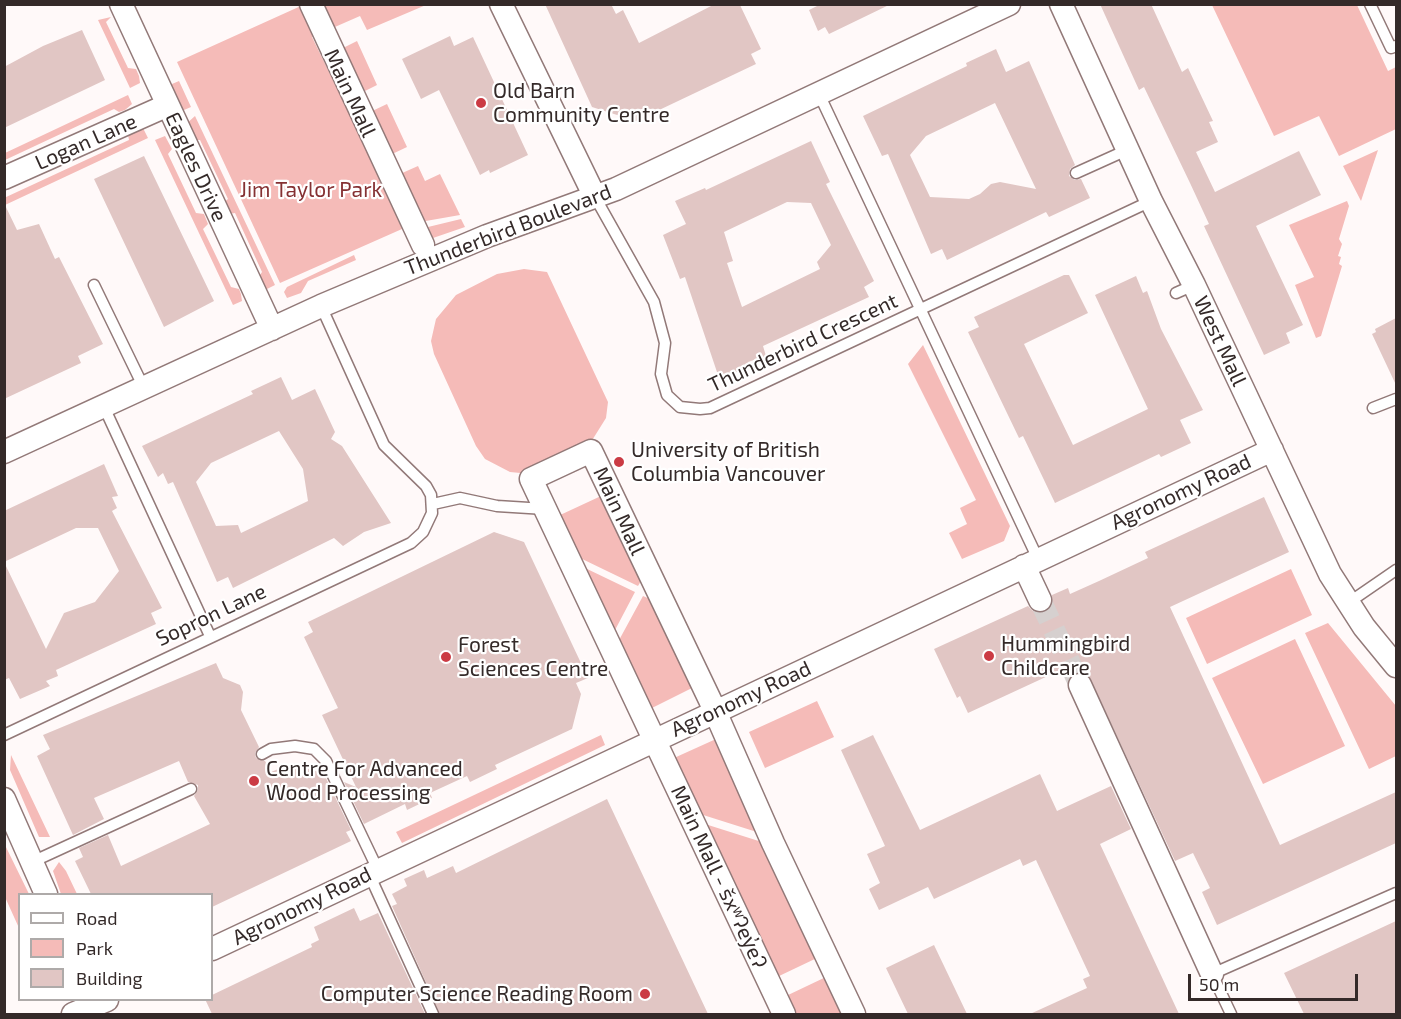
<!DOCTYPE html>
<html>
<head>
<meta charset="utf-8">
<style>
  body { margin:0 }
  #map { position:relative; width:1401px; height:1019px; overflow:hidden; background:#fff9f9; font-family:"Exo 2",sans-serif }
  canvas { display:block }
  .frame { position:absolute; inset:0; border:6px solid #342a29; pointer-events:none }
  .legend { position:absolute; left:18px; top:893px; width:195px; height:108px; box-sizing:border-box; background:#fff; border:2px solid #aeaaa9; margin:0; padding:8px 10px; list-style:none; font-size:18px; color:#342a29 }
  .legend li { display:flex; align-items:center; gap:12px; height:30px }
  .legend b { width:30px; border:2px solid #aeaaa9 }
  .scale { position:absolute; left:1188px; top:974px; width:170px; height:27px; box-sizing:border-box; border:3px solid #342a29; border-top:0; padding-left:8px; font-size:18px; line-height:21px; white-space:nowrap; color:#342a29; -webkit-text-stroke:4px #fff; paint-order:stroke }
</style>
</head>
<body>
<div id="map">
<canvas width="1401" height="1019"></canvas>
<div class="frame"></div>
<ul class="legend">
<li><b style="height:8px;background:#fff"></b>Road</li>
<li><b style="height:16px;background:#f5bbb8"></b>Park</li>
<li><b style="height:16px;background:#e1c6c4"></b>Building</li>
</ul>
<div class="scale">50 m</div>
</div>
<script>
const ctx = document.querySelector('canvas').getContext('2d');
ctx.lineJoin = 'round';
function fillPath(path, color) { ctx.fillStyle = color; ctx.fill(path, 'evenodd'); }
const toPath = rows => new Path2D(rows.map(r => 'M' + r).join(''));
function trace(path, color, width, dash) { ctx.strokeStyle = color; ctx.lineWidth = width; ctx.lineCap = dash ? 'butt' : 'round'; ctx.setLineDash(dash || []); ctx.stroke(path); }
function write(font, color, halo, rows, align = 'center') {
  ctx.font = font + ' "Exo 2",sans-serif'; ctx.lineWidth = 4.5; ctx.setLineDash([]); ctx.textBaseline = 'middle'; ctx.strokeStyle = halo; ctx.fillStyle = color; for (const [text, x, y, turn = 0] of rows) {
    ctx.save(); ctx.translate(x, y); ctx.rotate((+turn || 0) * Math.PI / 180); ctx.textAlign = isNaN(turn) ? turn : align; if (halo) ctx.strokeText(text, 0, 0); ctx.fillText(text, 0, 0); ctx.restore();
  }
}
const green = toPath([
  [303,5,426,5,367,30,360,16,312,37,381,179,402,229,280,283,177,62],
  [1212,5,1357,5,1388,71,1396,67,1396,129,1339,156,1319,116,1274,136],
  [111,17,106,22,128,68,136,69,139,76,140,83,130,88,98,20],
  [357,41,377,85,359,94,339,50],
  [179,81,191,107,184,110,178,109,169,89,172,84],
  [128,95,132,104,125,110,119,112,114,109,5,160,5,153],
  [387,104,407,147,388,156,368,113],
  [195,116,275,285,265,290,258,278,262,272,235,213,229,214,223,203,228,199,200,140,195,140,185,125],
  [143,128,148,138,5,205,4,198,129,140,128,135],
  [165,136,172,149,168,154,196,213,204,214,208,224,203,229,231,287,239,289,241,294,242,301,233,305,155,140],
  [1378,150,1361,201,1343,166],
  [418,166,425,181,440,174,460,215,420,222,400,174],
  [1347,201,1349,206,1339,239,1342,244,1338,256,1341,257,1339,264,1342,266,1321,336,1316,338,1295,285,1314,277,1289,225],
  [461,219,465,227,433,238,428,227],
  [354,255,356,260,308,281,301,293,287,298,284,292,287,287],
  [524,269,547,272,608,402,606,418,591,442,531,474,510,472,485,459,476,446,434,354,431,341,436,319,456,295,497,274],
  [923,345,1010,526,1004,541,962,559,949,533,967,524,960,508,976,500,908,364],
  [601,496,641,581,638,586,578,557,558,516],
  [583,567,635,592,614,632],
  [1291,569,1312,615,1207,664,1186,618],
  [643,596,650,599,692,688,650,709,618,642],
  [1328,623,1396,706,1396,756,1369,769,1305,633],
  [1295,639,1345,746,1263,784,1212,678],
  [817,701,834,737,765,768,749,732],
  [601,735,605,745,402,843,396,832],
  [716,739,760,833,700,814,674,758],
  [11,755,50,837,39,837,10,770],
  [705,824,765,843,819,957,777,977],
  [4,843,29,894,20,894,19,928,5,897],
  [59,862,66,871,77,894,61,894,53,871],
  [828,976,846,1014,794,1014,786,996]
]);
const building = toPath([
  [545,4,611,4,616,14,623,10,639,43,713,5,740,5,761,49,751,54,756,64,636,121,592,107],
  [821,4,891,4,829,34,825,27,818,31,809,10],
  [1100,4,1151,4,1182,72,1188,68,1213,121,1209,122,1218,142,1196,152,1215,192,1299,151,1321,195,1256,226,1303,325,1286,333,1290,343,1264,355,1204,226,1209,224,1190,183,1144,87,1139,90],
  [82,30,105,80,4,128,4,67,43,46],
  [450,36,454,46,473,37,528,155,490,173,489,170,480,175,439,90,421,99,402,59],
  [996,49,1006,72,1029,61,1075,165,1070,169,1069,176,1075,180,1081,179,1090,198,1049,217,1046,212,947,260,942,249,931,254,888,154,882,156,863,116,967,66,966,63],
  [995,103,1036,189,1000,182,991,184,980,194,969,199,930,197,910,155,926,136],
  [811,141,830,182,826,184,874,281,864,287,869,297,763,346,766,356,748,362,751,367,719,378,685,277,680,279,663,235,686,224,675,201,705,188,706,190],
  [787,202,811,203,831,245,817,262,820,269,742,307,727,263,733,261,724,232],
  [144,156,214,301,164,327,94,179],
  [4,203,17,230,39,224,55,259,59,257,103,344,78,356,81,363,4,399],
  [1064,275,1069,275,1088,313,1024,344,1073,445,1148,409,1095,295,1136,276,1143,293,1147,291,1161,329,1203,410,1180,420,1191,443,1161,457,1159,454,1055,503,1023,436,1019,438,968,332,979,327,974,317],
  [1396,318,1396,385,1372,334,1376,332,1375,329],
  [281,377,292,400,315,389,335,432,331,439,342,446,391,523,364,532,343,546,334,538,233,588,228,577,217,582,173,482,168,484,163,473,158,477,142,446,253,394,251,391],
  [279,431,303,469,308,501,241,533,238,525,216,526,196,482,211,463],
  [104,464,118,496,112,497,117,508,112,511,162,608,151,613,156,624,56,670,58,676,46,681,50,686,20,699,9,678,4,680,4,562,46,649,64,613,95,602,119,571,98,528,76,528,4,562,4,511],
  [1264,497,1289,552,1170,607,1280,845,1396,792,1396,843,1217,925,1202,892,1210,888,1193,853,1175,861,1088,674,1075,673,1068,680,1063,669,968,713,960,696,957,698,934,649,1028,606,1033,611,1045,612,1051,607,1052,595,1068,588,1070,594,1099,581,1148,558,1145,552],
  [494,532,524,542,588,678,576,683,581,694,572,729,495,765,497,769,470,782,467,776,430,793,432,798,407,810,405,804,364,824,344,782,356,787,322,715,338,708,304,637,313,632,308,622],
  [216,663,223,678,240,685,243,692,241,710,259,747,255,753,256,758,265,761,271,772,293,763,324,774,351,830,346,832,351,841,212,907,212,894,91,894,75,861,83,857,79,848,108,835,121,866,210,824,194,796,198,790,198,785,188,782,179,761,94,798,104,819,73,835,37,756,50,749,43,735],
  [873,735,920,830,1040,774,1057,811,1111,786,1131,829,1100,844,1179,1014,1030,1014,1087,988,1083,979,1090,976,1036,860,1023,866,1020,859,934,899,928,887,879,910,869,889,880,883,867,854,885,846,841,750],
  [607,799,708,1014,440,1014,392,906,397,904,392,894,407,886,404,879,424,870,427,878,453,866,456,873],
  [354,908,360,921,378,913,425,1014,212,1014,205,999,212,999,212,995,312,947,311,944,319,940,314,927],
  [1396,921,1396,1014,1304,1014,1284,973],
  [934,945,967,1014,908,1014,886,968]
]);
const streetTunnel = toPath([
  [1040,600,1080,685]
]);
const lane = toPath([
  [1370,4,1391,48,1396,46],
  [819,94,1038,559],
  [1076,173,1127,150],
  [595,197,654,302,665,343,661,374,667,395,680,407,700,409,710,408,1151,201],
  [94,285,144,388],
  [1176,293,1194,285],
  [104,407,210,636],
  [1373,408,1396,399],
  [433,504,460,498,497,506,545,509],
  [1348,603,1396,570],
  [4,735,411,543,423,532,432,513,431,495,426,486,384,445,321,306],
  [262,754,271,749,295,746,314,749,326,761,378,870],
  [32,862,191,789],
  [369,874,433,1014],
  [1231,1014,1212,974,1396,893]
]);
const street = toPath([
  [121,4,272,329],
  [311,4,423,245],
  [501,4,595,197],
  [1061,4,1151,201,1194,285,1330,574,1364,627,1396,666],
  [4,178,168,105],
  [4,452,321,306,487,236,616,189,1009,4],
  [1024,566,1040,600],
  [1080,685,1212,974],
  [4,799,46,894],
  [212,949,1272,450],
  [73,1014,107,1000],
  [784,1014,531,479,591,451,710,700,773,843,854,1014]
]);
const markers = [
  [481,103,6,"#cb3b44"],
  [619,462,6,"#cb3b44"],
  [989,656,6,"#cb3b44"],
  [446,657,6,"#cb3b44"],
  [254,781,6,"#cb3b44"],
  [645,994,6,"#cb3b44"]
];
const poiNames = [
  ["Old Barn",493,91],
  ["Community Centre",493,115],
  ["University of British",631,450],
  ["Columbia Vancouver",631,474],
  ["Hummingbird",1001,644],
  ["Childcare",1001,668],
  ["Forest",458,645],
  ["Sciences Centre",458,669],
  ["Centre For Advanced",266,769],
  ["Wood Processing",266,793],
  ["Computer Science Reading Room",633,994,"right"]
];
const streetNames = [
  ["Main Mall",350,93,65],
  ["Logan Lane",86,142,-24],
  ["Eagles Drive",196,167,65],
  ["Thunderbird Boulevard",508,230,-21],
  ["West Mall",1220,341,65],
  ["Thunderbird Crescent",803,343,-25],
  ["Agronomy Road",1181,492,-25],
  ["Main Mall",619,511,65],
  ["Sopron Lane",211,615,-25],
  ["Agronomy Road",741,699,-25],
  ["Main Mall - šxʷʔey̓eʔ",719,877,65],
  ["Agronomy Road",302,906,-26]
];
const parkNames = [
  ["Jim Taylor Park",311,190]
];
fillPath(green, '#f5bbb8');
fillPath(building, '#e1c6c4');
trace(streetTunnel, '#d6d0cf', 22, [22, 11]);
trace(lane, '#927978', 13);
trace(street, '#927978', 25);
trace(lane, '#fff', 10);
trace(street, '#fff', 22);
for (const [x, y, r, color] of markers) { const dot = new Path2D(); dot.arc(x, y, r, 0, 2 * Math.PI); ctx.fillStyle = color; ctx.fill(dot); trace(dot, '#fff', 2); }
write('21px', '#342a29', '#fff', poiNames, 'left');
write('21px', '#342a29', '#fff', streetNames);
write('21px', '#853133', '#fff', parkNames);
</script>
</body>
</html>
